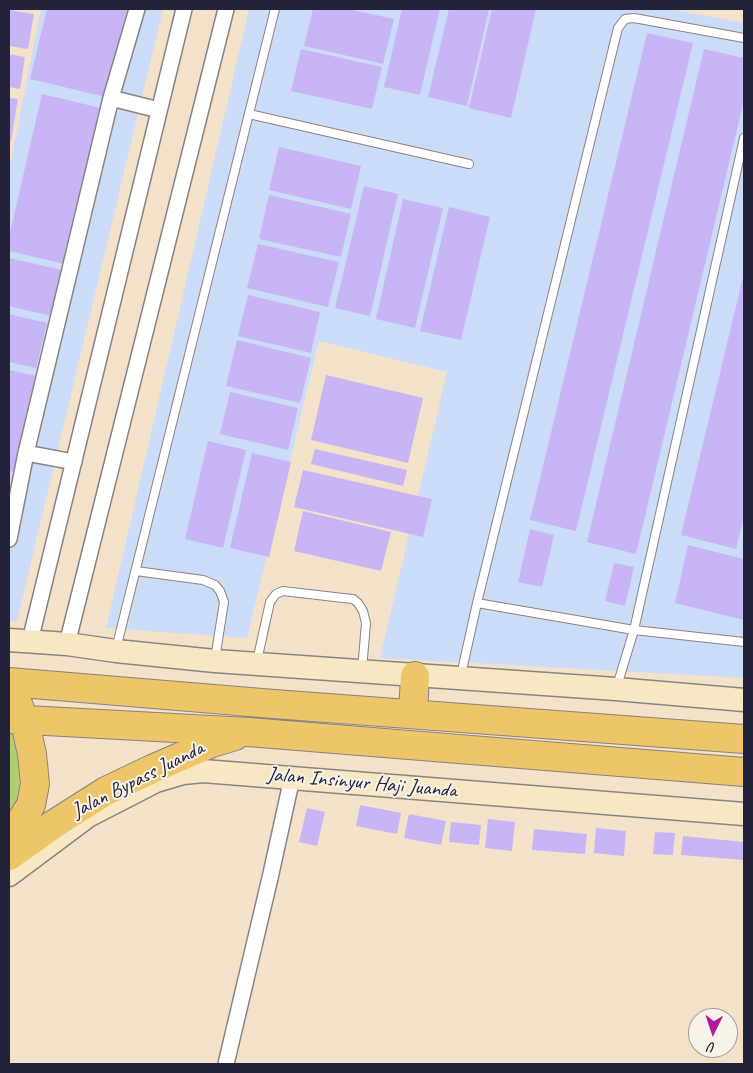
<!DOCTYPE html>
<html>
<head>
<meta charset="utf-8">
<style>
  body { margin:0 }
  #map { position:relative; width:753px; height:1073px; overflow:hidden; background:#f4e1c9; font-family:Caveat,sans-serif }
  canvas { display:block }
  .frame { position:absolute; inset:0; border:10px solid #22223b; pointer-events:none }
  .north { position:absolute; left:688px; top:1008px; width:50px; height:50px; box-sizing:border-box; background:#f7f3e8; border:1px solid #a29fa3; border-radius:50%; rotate:184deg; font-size:14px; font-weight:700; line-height:20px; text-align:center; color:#22223b }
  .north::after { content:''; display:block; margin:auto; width:18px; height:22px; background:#b5179e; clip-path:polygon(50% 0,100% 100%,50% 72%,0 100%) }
</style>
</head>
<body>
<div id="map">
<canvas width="753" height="1073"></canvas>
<div class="frame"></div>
<div class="north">U</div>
</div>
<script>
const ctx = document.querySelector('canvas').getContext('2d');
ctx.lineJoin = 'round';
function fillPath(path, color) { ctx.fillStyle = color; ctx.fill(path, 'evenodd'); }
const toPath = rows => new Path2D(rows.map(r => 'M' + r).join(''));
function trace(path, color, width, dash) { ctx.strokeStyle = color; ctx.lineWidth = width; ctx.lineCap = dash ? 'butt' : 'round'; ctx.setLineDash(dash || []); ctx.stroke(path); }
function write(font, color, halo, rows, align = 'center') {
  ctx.font = font + ' Caveat,sans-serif'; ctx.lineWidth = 4; ctx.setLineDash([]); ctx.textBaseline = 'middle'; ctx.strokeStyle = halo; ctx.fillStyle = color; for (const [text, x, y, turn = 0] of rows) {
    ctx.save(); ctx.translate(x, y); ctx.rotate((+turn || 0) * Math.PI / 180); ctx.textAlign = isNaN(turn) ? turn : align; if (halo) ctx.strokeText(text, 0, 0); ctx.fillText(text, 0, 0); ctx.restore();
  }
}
const built = toPath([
  [41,9,163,9,17,621,9,621,9,169],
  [249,9,669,9,744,23,744,678,380,658,447,372,319,341,247,638,106,628]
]);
const green = toPath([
  [9,724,17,724,25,799,9,828]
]);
const building = toPath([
  [47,9,127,9,106,97,30,79],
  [313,9,348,9,394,19,383,64,304,46],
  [402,9,440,9,420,95,384,87],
  [449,9,489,9,467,106,428,97],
  [492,9,536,9,511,118,469,108],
  [9,10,34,14,28,49,9,46],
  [647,33,693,43,576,531,530,520],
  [301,49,382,67,372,109,291,91],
  [704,49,744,58,744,100,636,554,587,542],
  [9,54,25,57,20,89,9,87],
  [42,94,101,108,65,264,9,251,9,237],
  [9,98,18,99,11,141,9,140],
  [279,147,361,166,351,209,269,190],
  [364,186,398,194,370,316,335,308],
  [269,195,351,214,341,257,259,239],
  [403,199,443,208,415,328,376,319],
  [449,207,490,217,461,340,420,331],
  [258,244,339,262,328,307,247,288],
  [9,258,62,270,51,316,9,306],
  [744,273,744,516,736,549,681,535],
  [248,295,320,312,311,353,238,336],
  [9,314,47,323,36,368,9,362],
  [237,340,311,358,300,403,226,386],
  [9,370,37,376,15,472,9,471],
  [326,375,423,398,408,463,311,440],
  [230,392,298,408,288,450,220,434],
  [208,441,246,450,223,548,185,539],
  [315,449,407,470,403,486,311,464],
  [252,453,291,462,269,557,230,548],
  [303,470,432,499,423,537,294,507],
  [303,511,391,532,381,571,294,551],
  [530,529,554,535,542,587,518,582],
  [688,545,744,559,744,620,675,603],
  [614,563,634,567,625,606,605,601],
  [360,805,401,813,397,834,356,826],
  [307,808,325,812,317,846,299,842],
  [409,814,446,821,441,845,404,838],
  [488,819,515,822,512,851,485,848],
  [451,822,481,825,479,845,449,842],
  [596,828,626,831,624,856,594,853],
  [534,829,587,834,585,854,532,850],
  [655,832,675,833,673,855,653,854],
  [683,836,744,842,744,860,681,855]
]);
const lane = toPath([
  [249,114,469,164],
  [136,571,203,580,215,585,220,591,224,602,215,659],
  [477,603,634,630,744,642],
  [116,649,275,9],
  [257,661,270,602,276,594,283,591,343,598,353,599,358,603,363,611,366,623,362,670],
  [461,675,477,603,618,28,625,19,634,18,744,38],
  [617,686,634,630,744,138]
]);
const street = toPath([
  [111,98,159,110],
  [26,453,74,462],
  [9,539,26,453,111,98,137,9],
  [30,641,184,9],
  [67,644,226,9],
  [226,1064,270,878,292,778]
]);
const secondary = toPath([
  [9,640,67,644,116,651,215,661,616,689,744,700],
  [9,875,88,816,156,781,183,773,203,771,744,814]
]);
const highway = toPath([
  [9,682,274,704,744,739],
  [413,713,415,676],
  [9,719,248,732,744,772],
  [9,839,31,805,35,784,32,754,24,719,18,704],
  [9,856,54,824,106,791,152,769,212,743,235,736]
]);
const streetNames = [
  ["Jalan Bypass Juanda",138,780,-27],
  ["Jalan Insinyur Haji Juanda",362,783,5]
];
fillPath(built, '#cbdcf9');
fillPath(green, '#b4ce74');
fillPath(building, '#c8b5f5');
trace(lane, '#8b8282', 10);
trace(street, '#8b8282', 18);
trace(secondary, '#8b8282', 25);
trace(highway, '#8b8282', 30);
trace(lane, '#fff', 8);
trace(street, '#fff', 15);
trace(secondary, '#f7e8c3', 22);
trace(highway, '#ecc669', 28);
write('21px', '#22223b', '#f7f3e8', streetNames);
</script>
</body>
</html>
